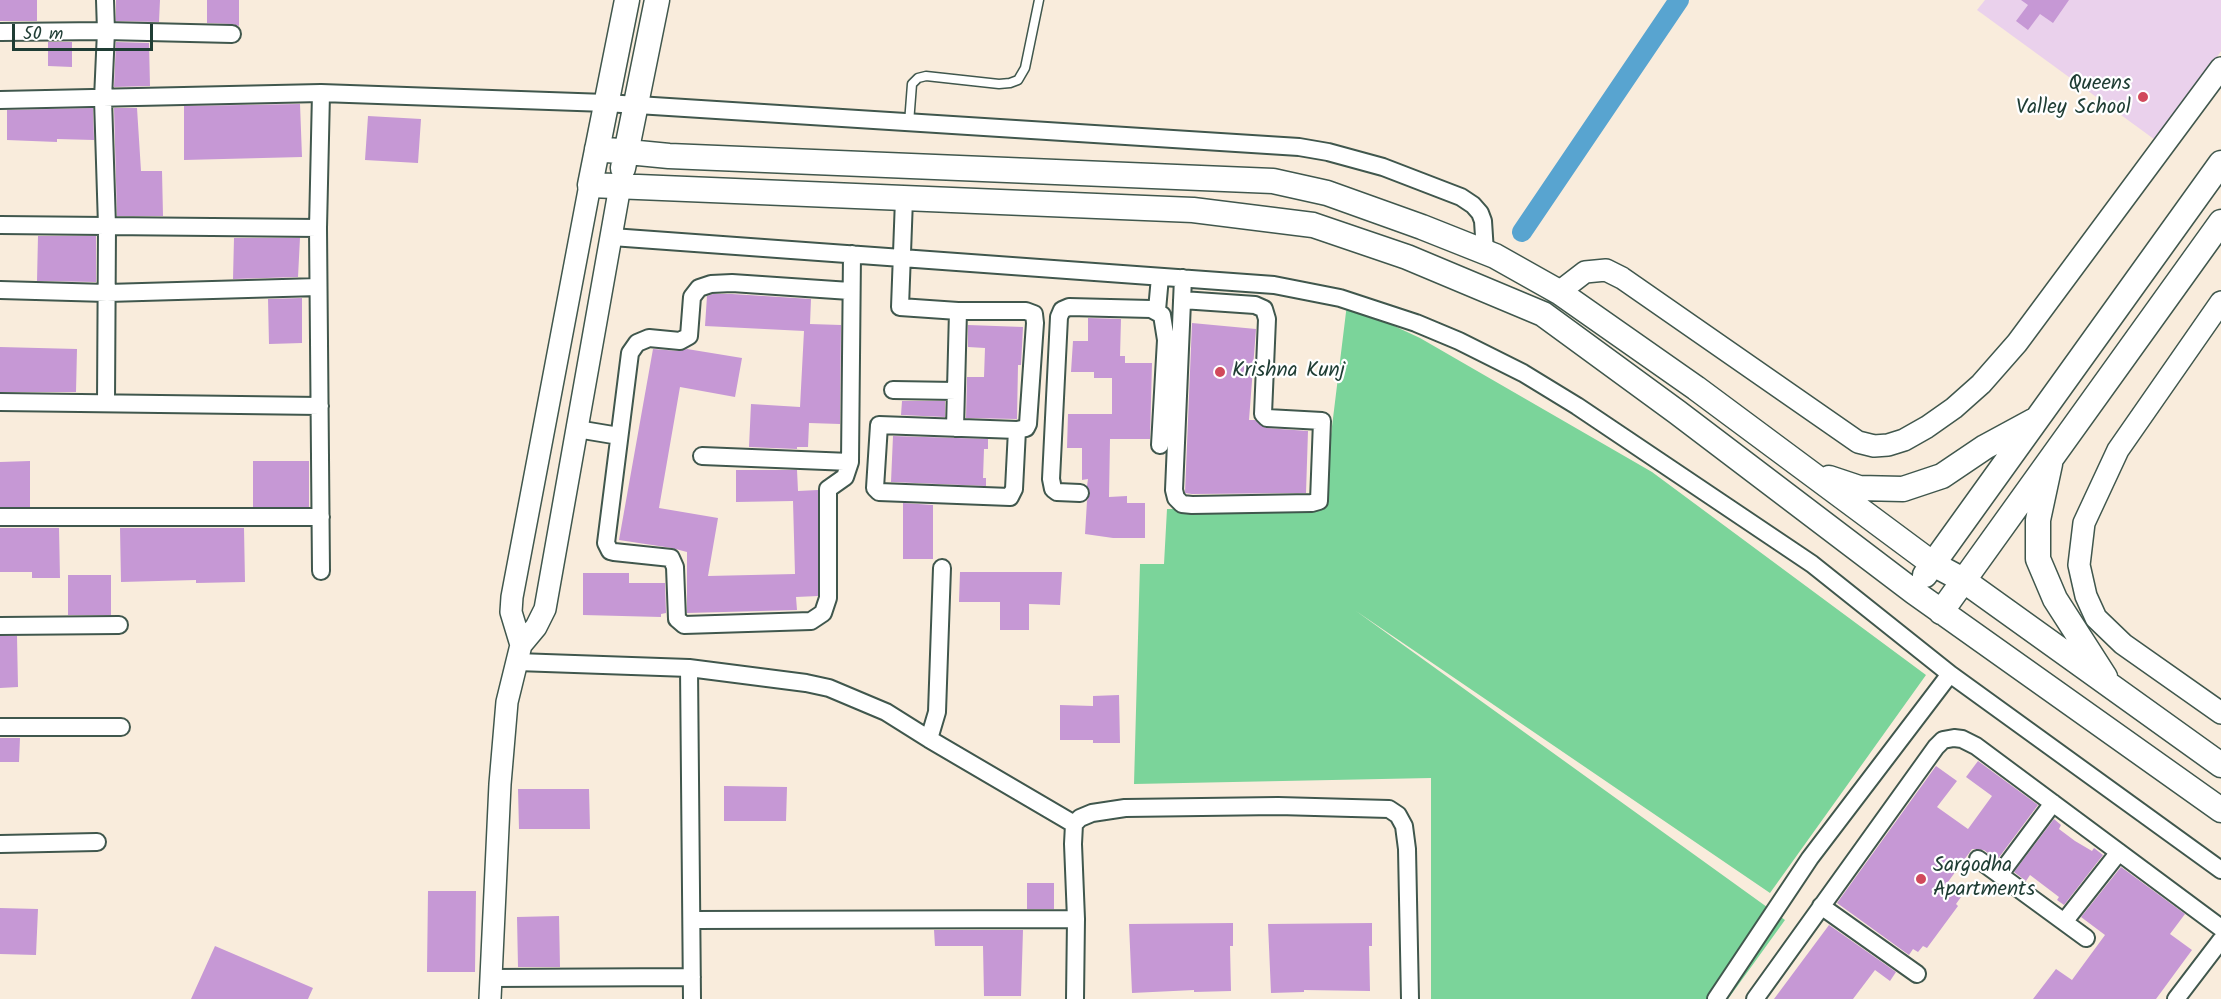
<!DOCTYPE html>
<html>
<head>
<meta charset="utf-8">
<style>
  body { margin:0 }
  #map { position:relative; width:2221px; height:999px; overflow:hidden; background:#f9ecdc; font-family:Kalam,sans-serif }
  canvas { display:block }
  .scale { position:absolute; left:12px; top:24px; width:141px; height:27px; box-sizing:border-box; border:3px solid #1f3d34; border-top:0; padding-left:8px; font-size:18px; line-height:21px; white-space:nowrap; color:#1f3d34; -webkit-text-stroke:4px #fff; paint-order:stroke }
</style>
</head>
<body>
<div id="map">
<canvas width="2221" height="999"></canvas>
<div class="scale">50 m</div>
</div>
<script>
const ctx = document.querySelector('canvas').getContext('2d');
ctx.lineJoin = 'round';
function fillPath(path, color) { ctx.fillStyle = color; ctx.fill(path, 'evenodd'); }
const toPath = rows => new Path2D(rows.map(r => 'M' + r).join(''));
function trace(path, color, width, dash) { ctx.strokeStyle = color; ctx.lineWidth = width; ctx.lineCap = dash ? 'butt' : 'round'; ctx.setLineDash(dash || []); ctx.stroke(path); }
function write(font, color, halo, rows, align = 'center') {
  ctx.font = font + ' Kalam,sans-serif'; ctx.lineWidth = 4.5; ctx.setLineDash([]); ctx.textBaseline = 'middle'; ctx.strokeStyle = halo; ctx.fillStyle = color; for (const [text, x, y, turn = 0] of rows) {
    ctx.save(); ctx.translate(x, y); ctx.rotate((+turn || 0) * Math.PI / 180); ctx.textAlign = isNaN(turn) ? turn : align; if (halo) ctx.strokeText(text, 0, 0); ctx.fillText(text, 0, 0); ctx.restore();
  }
}
const built = toPath([
  [1985,0,2221,0,2221,51,2158,142,1977,10]
]);
const green = toPath([
  [1347,304,1420,338,1652,472,1926,675,1770,893,1356,611,1785,920,1728,999,1431,999,1431,778,1134,784,1140,564,1164,564,1167,509,1322,508]
]);
const canal = toPath([
  [1522,232,1679,0]
]);
const building = toPath([
  [0,0,37,0,37,21,0,21],
  [116,0,160,0,159,22,116,21],
  [207,0,239,0,239,26,232,24,207,23],
  [2021,0,2069,0,2053,23,2040,14,2028,30,2016,21,2028,5],
  [48,42,72,42,72,67,48,66],
  [116,42,149,43,150,86,114,87],
  [300,104,302,157,184,160,184,106],
  [93,108,94,140,57,139,57,142,7,140,7,110],
  [114,108,137,108,141,171,162,171,163,216,117,216],
  [368,116,421,119,418,163,365,160],
  [38,236,96,236,96,282,37,281],
  [234,238,300,238,298,277,233,279],
  [713,294,732,294,811,299,810,324,841,325,840,424,809,423,808,447,797,447,797,449,749,447,751,404,800,407,804,331,705,326,707,296],
  [302,298,302,343,269,344,268,299],
  [1088,318,1121,319,1120,356,1125,356,1125,363,1152,363,1150,439,1110,439,1109,497,1127,496,1127,503,1145,503,1145,538,1113,538,1085,534,1087,501,1090,493,1087,486,1088,479,1082,480,1082,448,1067,448,1068,414,1112,414,1112,378,1094,378,1094,372,1071,372,1073,341,1088,341],
  [1192,323,1256,329,1249,420,1255,420,1266,428,1308,431,1306,493,1192,494,1185,493],
  [968,325,1023,327,1021,365,1018,365,1017,419,966,418,967,377,984,377,985,348,968,347],
  [0,347,77,349,76,392,0,392],
  [653,349,679,351,687,349,742,358,735,397,680,387,659,508,718,518,708,576,795,574,793,501,736,502,736,470,797,470,798,491,818,490,818,596,796,597,797,610,687,613,687,552,672,548,619,540],
  [902,401,945,401,945,417,901,415],
  [893,436,988,439,988,449,984,449,983,478,986,478,986,486,891,482],
  [30,461,30,507,0,507,0,462],
  [253,461,309,461,309,507,253,507],
  [903,503,933,505,933,559,903,559],
  [0,528,59,528,60,578,32,578,32,572,0,572],
  [120,528,244,528,245,582,196,583,196,580,121,582],
  [960,572,1062,572,1060,605,1029,604,1029,630,1000,630,1000,602,959,602],
  [583,573,629,573,629,583,665,583,666,613,661,614,661,617,583,615],
  [68,575,111,575,111,615,68,615],
  [0,636,17,636,18,687,0,688],
  [1119,695,1120,743,1093,743,1093,740,1060,740,1060,705,1093,706,1093,696],
  [0,738,20,738,19,762,0,762],
  [1978,761,2038,805,1997,860,1984,850,1972,849,1945,886,1961,897,1956,904,1958,906,1927,948,1923,946,1918,952,1913,949,1909,955,1837,903,1936,766,1957,781,1937,807,1968,829,1992,796,1966,777],
  [724,786,787,787,786,821,724,821],
  [518,789,589,789,590,829,519,829],
  [2054,819,2061,825,2059,829,2075,841,2092,851,2094,848,2103,855,2064,905,2057,900,2059,897,2030,875,2026,881,2014,872],
  [2121,867,2185,914,2170,934,2192,950,2156,999,2033,999,2056,969,2072,980,2105,935,2081,917],
  [1027,883,1054,883,1054,909,1027,909],
  [428,891,476,891,475,972,427,972],
  [0,908,38,909,36,955,0,954],
  [559,916,560,967,518,967,517,917],
  [1233,923,1233,946,1230,946,1231,991,1194,992,1194,990,1132,993,1129,924],
  [1372,923,1372,946,1369,946,1370,991,1304,990,1304,992,1271,993,1268,924],
  [1829,925,1896,972,1890,981,1875,970,1853,999,1774,999],
  [934,930,1023,930,1021,996,984,996,983,946,935,946],
  [215,946,313,988,308,999,191,999]
]);
const service = toPath([
  [909,123,912,84,918,78,926,76,999,84,1010,83,1018,80,1025,68,1039,0]
]);
const minor = toPath([
  [105,0,106,31,103,99,107,226,106,402],
  [0,32,106,31,232,34],
  [321,93,318,228,321,571],
  [0,100,321,93,606,103,1299,147,1328,152,1383,167,1461,197,1473,205,1480,213,1483,221,1485,252],
  [904,199,900,307,958,311,1026,311,1034,314,1035,323,1028,424,1026,428,1017,430,879,425,875,488,879,492,1010,497,1014,489,1017,430],
  [0,225,318,228],
  [612,237,1274,285,1340,298,1416,323,1459,341,1523,373,1577,406,1812,564,1950,674],
  [0,290,107,293,318,287],
  [850,291,732,283,711,284,699,288,692,297,689,336,680,341,649,338,637,343,630,353,606,543,610,551,614,552,671,558,675,567,677,619,684,625,811,621,823,613,828,598,828,489,845,477,850,462,852,254],
  [1182,300,1255,305,1264,309,1267,319,1263,414,1267,418,1322,421,1319,501,1312,503,1192,505,1182,504,1176,498,1174,490,1183,278],
  [1157,310,1160,277],
  [893,390,956,391],
  [0,402,320,406],
  [955,428,958,311],
  [577,429,619,436],
  [702,456,850,462],
  [1080,493,1057,492,1053,489,1051,479,1059,317,1062,310,1069,307,1151,309,1162,315,1166,340,1160,445],
  [0,517,321,517],
  [0,626,119,625],
  [517,662,689,668,806,683,829,688,886,712,929,739,1074,824],
  [689,668,692,999],
  [0,727,121,727],
  [929,739,937,712,942,568],
  [0,844,97,842],
  [1978,859,2086,938],
  [2000,874,2053,803],
  [1821,906,1917,974],
  [693,920,1076,919],
  [2064,922,2119,852],
  [491,978,692,977],
  [1075,999,1076,919,1073,844,1074,824,1080,818,1092,813,1125,808,1278,806,1389,809,1398,815,1404,826,1407,849,1410,999],
  [1716,999,1810,858,1950,674,2221,870],
  [1755,999,1936,747,1943,740,1954,738,1962,739,1976,746,2221,928],
  [2176,999,2221,940]
]);
const tertiary = toPath([
  [1559,292,1585,272,1606,270,1622,278,1858,442,1874,446,1888,445,1904,440,1927,427,1954,408,1981,384,2017,343,2221,68],
  [2221,302,2118,450,2084,523,2079,565,2086,596,2096,618,2123,644,2221,713],
  [521,645,511,612,512,597,590,185],
  [490,999,500,784,507,702,521,645,536,627,545,609,620,186]
]);
const secondary = toPath([
  [627,0,590,185,1193,210,1313,225,1407,257,1543,314,1677,412,1914,592,2221,810],
  [597,149,669,156,1273,181,1327,193,1422,227,1495,256,1559,292,1696,388,1933,564,1963,580,2221,765],
  [623,168,657,0],
  [2050,464,2038,520,2038,559,2055,599,2105,677],
  [1829,478,1859,488,1903,489,1942,476,1985,447,2033,421],
  [1925,575,2221,163],
  [1941,612,2221,222]
]);
const markers = [
  [2143,97,6,"#d1495b"],
  [1220,372,6,"#d1495b"],
  [1921,879,6,"#d1495b"]
];
const poiNames = [
  ["Queens",2131,85,"right"],
  ["Valley School",2131,109,"right"],
  ["Krishna Kunj",1232,372],
  ["Sargodha",1933,867],
  ["Apartments",1933,891]
];
fillPath(built, '#ead1ec');
fillPath(green, '#7bd49a');
trace(canal, '#58a4d0', 20);
fillPath(building, '#c698d5');
trace(service, '#40574d', 11);
trace(minor, '#40574d', 20);
trace(tertiary, '#40574d', 24);
trace(secondary, '#40574d', 27);
trace(service, '#fff', 8);
trace(minor, '#fff', 16);
trace(tertiary, '#fff', 21);
trace(secondary, '#fff', 24);
for (const [x, y, r, color] of markers) { const dot = new Path2D(); dot.arc(x, y, r, 0, 2 * Math.PI); ctx.fillStyle = color; ctx.fill(dot); trace(dot, '#fff', 2); }
write('21px', '#1f3d34', '#fff', poiNames, 'left');
</script>
</body>
</html>
